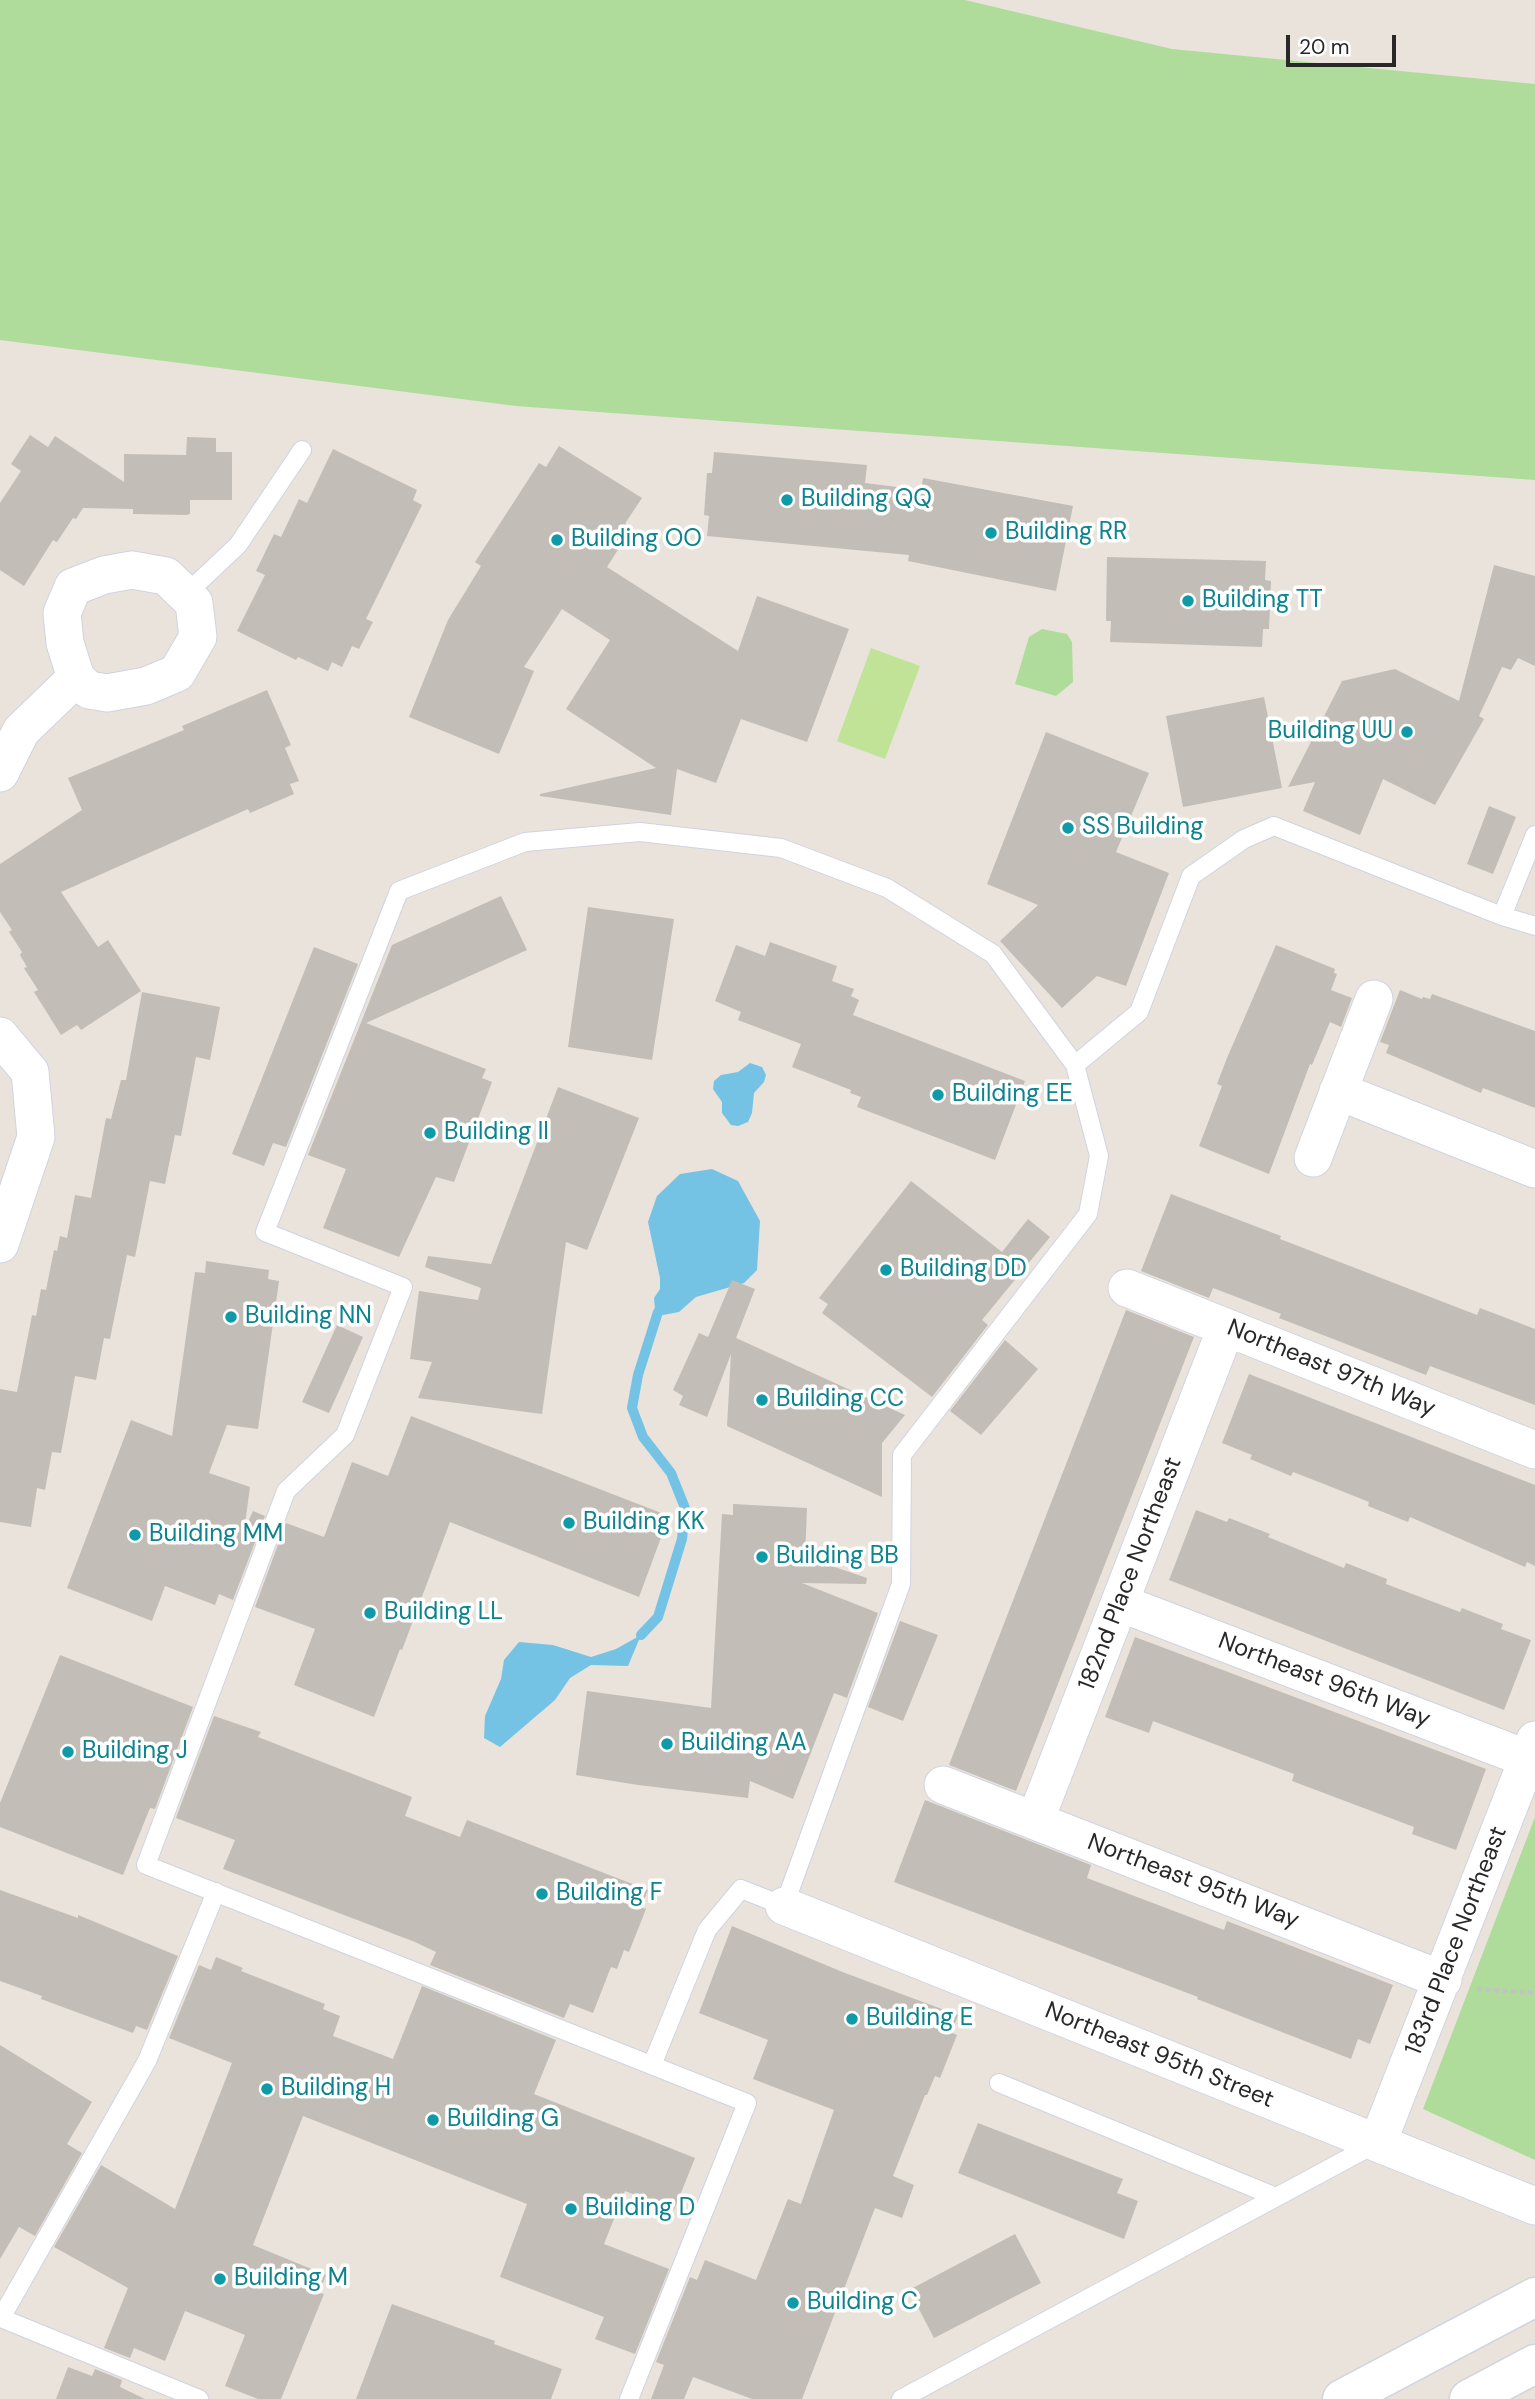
<!DOCTYPE html>
<html>
<head>
<meta charset="utf-8">
<style>
  body { margin:0 }
  #map { position:relative; width:1535px; height:2399px; overflow:hidden; background:#e9e3db; font-family:"DM Sans",sans-serif }
  canvas { display:block }
  .scale { position:absolute; left:1286px; top:35px; width:110px; height:32px; box-sizing:border-box; border:4px solid #282828; border-top:0; padding-left:9px; font-size:21px; line-height:24px; white-space:nowrap; color:#282828; -webkit-text-stroke:5px #fff; paint-order:stroke }
</style>
</head>
<body>
<div id="map">
<canvas width="1535" height="2399"></canvas>
<div class="scale">20 m</div>
</div>
<script>
const ctx = document.querySelector('canvas').getContext('2d');
ctx.lineJoin = 'round';
function fillPath(path, color) { ctx.fillStyle = color; ctx.fill(path, 'evenodd'); }
const toPath = rows => new Path2D(rows.map(r => 'M' + r).join(''));
function trace(path, color, width, dash) { ctx.strokeStyle = color; ctx.lineWidth = width; ctx.lineCap = dash ? 'butt' : 'round'; ctx.setLineDash(dash || []); ctx.stroke(path); }
function write(font, color, halo, rows, align = 'center') {
  ctx.font = font + ' "DM Sans",sans-serif'; ctx.lineWidth = 7; ctx.setLineDash([]); ctx.textBaseline = 'middle'; ctx.strokeStyle = halo; ctx.fillStyle = color; for (const [text, x, y, turn = 0] of rows) {
    ctx.save(); ctx.translate(x, y); ctx.rotate((+turn || 0) * Math.PI / 180); ctx.textAlign = isNaN(turn) ? turn : align; if (halo) ctx.strokeText(text, 0, 0); ctx.fillText(text, 0, 0); ctx.restore();
  }
}
const green = toPath([
  [0,0,965,0,1172,49,1535,84,1535,480,516,406,0,340],
  [1042,629,1067,634,1072,642,1073,682,1056,696,1015,684,1029,637],
  [1535,1817,1535,2160,1423,2109]
]);
const pitch = toPath([
  [871,648,920,666,885,759,837,741]
]);
const water = toPath([
  [750,1063,762,1067,766,1075,764,1082,754,1093,752,1113,748,1122,738,1126,731,1125,722,1113,722,1102,713,1089,714,1081,721,1075,738,1072],
  [712,1169,738,1181,760,1221,757,1270,744,1283,696,1297,679,1312,663,1315,655,1309,654,1298,660,1289,660,1278,648,1222,657,1196,680,1174],
  [641,1635,628,1666,591,1665,570,1678,555,1700,500,1747,484,1738,485,1716,501,1679,504,1660,519,1642,553,1645,591,1657,616,1649]
]);
const stream = toPath([
  [641,1635,658,1617,682,1539,685,1508,671,1473,643,1437,632,1408,638,1375,658,1312]
]);
const building = toPath([
  [30,435,48,447,55,436,124,482,124,454,186,455,187,437,216,438,216,452,232,452,232,500,190,500,190,514,186,515,133,514,133,509,83,508,76,519,73,518,57,542,53,540,24,586,0,570,0,503,21,471,11,464],
  [559,446,642,498,626,522,621,545,607,567,738,651,757,596,849,629,807,742,741,719,716,783,677,769,671,815,540,796,540,794,656,768,566,709,610,640,562,609,524,667,534,671,499,754,409,717,448,620,481,566,475,562,539,463,546,467],
  [333,449,417,490,413,500,422,505,366,619,373,622,359,649,352,646,342,667,332,662,328,671,298,657,296,660,237,631,265,575,256,571,274,534,281,537,299,499,307,503],
  [714,452,867,465,865,483,921,490,923,478,1073,506,1056,591,908,561,909,555,707,536,709,516,704,515,707,473,712,473],
  [1107,557,1266,561,1265,580,1271,581,1269,629,1263,629,1262,647,1110,642,1111,621,1106,621],
  [1494,565,1535,576,1535,666,1518,658,1511,670,1502,667,1479,716,1484,719,1435,805,1383,779,1360,835,1303,811,1315,782,1288,787,1342,681,1395,669,1459,701],
  [267,690,291,745,285,748,299,781,290,784,294,794,250,813,248,809,61,892,98,947,108,940,141,991,81,1030,77,1025,61,1035,34,992,38,990,24,968,27,967,20,955,22,952,9,932,12,930,0,912,0,864,82,810,68,778,184,730,182,726],
  [1264,697,1282,788,1183,807,1166,716],
  [1046,732,1149,773,1116,852,1169,873,1126,986,1097,976,1062,1008,1000,941,1038,905,987,884],
  [1489,806,1516,817,1493,874,1467,864],
  [501,896,527,950,366,1023,486,1069,482,1078,492,1082,454,1182,436,1177,399,1257,323,1228,346,1169,308,1155,392,945],
  [588,907,674,919,652,1060,568,1047],
  [770,942,837,966,832,981,854,989,851,996,859,1000,853,1015,1025,1081,995,1160,857,1107,861,1097,850,1093,851,1090,792,1067,801,1044,738,1020,741,1012,715,1001,736,945,765,956],
  [1276,945,1335,969,1334,973,1337,974,1331,990,1352,998,1341,1027,1330,1022,1312,1065,1310,1064,1269,1174,1199,1146,1222,1086,1217,1084,1227,1058],
  [314,947,358,964,286,1147,273,1143,264,1166,232,1154],
  [1400,990,1422,999,1423,997,1430,999,1432,994,1535,1031,1535,1108,1483,1088,1481,1093,1386,1053,1389,1045,1380,1042],
  [142,992,220,1007,210,1060,196,1057,181,1136,175,1135,165,1184,150,1181,135,1257,127,1255,110,1339,104,1338,96,1380,75,1376,61,1453,52,1452,45,1490,37,1488,31,1527,0,1522,0,1389,17,1392,32,1315,36,1316,41,1289,46,1290,54,1250,57,1251,60,1236,67,1238,75,1195,91,1198,106,1118,111,1119,121,1080,126,1080],
  [558,1087,639,1118,587,1250,566,1242,542,1414,418,1398,432,1362,410,1359,419,1291,478,1300,481,1288,425,1267,428,1256,491,1264],
  [911,1181,1002,1252,1028,1219,1050,1237,982,1320,988,1325,932,1397,822,1313,828,1304,819,1298],
  [1171,1194,1281,1236,1280,1239,1477,1315,1480,1308,1535,1329,1535,1405,1430,1366,1426,1375,1279,1318,1281,1314,1213,1288,1209,1298,1141,1271],
  [206,1261,269,1270,268,1279,279,1281,258,1429,227,1425,209,1473,250,1487,244,1531,253,1511,265,1516,233,1600,219,1594,215,1605,165,1586,152,1621,67,1588,131,1420,172,1436,195,1272,205,1273],
  [732,1280,755,1289,736,1338,905,1415,882,1443,882,1497,727,1426,731,1354,707,1417,679,1405,683,1396,673,1390,699,1333,708,1337],
  [1126,1310,1194,1337,1016,1791,949,1765],
  [337,1325,363,1337,329,1413,302,1402],
  [1005,1340,1038,1369,981,1435,950,1411],
  [1249,1374,1535,1485,1535,1566,1527,1562,1525,1567,1410,1517,1408,1522,1368,1506,1369,1502,1324,1484,1293,1472,1291,1476,1250,1459,1252,1455,1222,1443],
  [411,1416,669,1516,639,1597,450,1522,402,1650,400,1649,374,1717,294,1685,315,1629,255,1607,286,1523,324,1537,352,1462,388,1476],
  [733,1504,807,1508,805,1557,867,1578,866,1584,802,1583,878,1613,847,1698,834,1693,793,1799,750,1781,748,1798,638,1785,576,1775,587,1691,711,1708,722,1514,733,1515],
  [1196,1510,1227,1522,1229,1518,1270,1534,1268,1537,1344,1568,1346,1563,1387,1579,1386,1584,1460,1612,1462,1608,1503,1624,1501,1629,1531,1640,1504,1710,1169,1580],
  [900,1621,938,1635,903,1721,868,1707],
  [1135,1637,1486,1769,1456,1850,1412,1834,1414,1827,1292,1781,1294,1774,1153,1721,1149,1733,1105,1717],
  [60,1655,193,1707,155,1809,150,1808,123,1875,0,1827,0,1803],
  [214,1716,261,1732,258,1737,412,1797,405,1816,460,1837,467,1820,648,1890,641,1907,646,1909,629,1952,624,1950,617,1969,611,1967,593,2013,570,2004,564,2018,430,1965,436,1952,415,1942,223,1869,235,1840,176,1818],
  [925,1800,1091,1865,1087,1878,1224,1930,1227,1921,1393,1985,1370,2044,1358,2039,1351,2059,1197,1999,1198,1997,894,1882],
  [0,1890,78,1918,78,1915,178,1956,147,2030,136,2026,133,2033,41,1999,42,1996,0,1981],
  [732,1926,845,1973,958,2015,952,2033,957,2035,940,2078,935,2076,927,2095,925,2095,893,2176,914,2185,902,2218,875,2208,802,2399,752,2399,693,2377,684,2399,651,2399,664,2365,656,2362,690,2277,697,2280,705,2260,756,2280,788,2199,801,2204,834,2110,753,2079,768,2040,699,2013],
  [216,1957,243,1968,241,1971,325,2004,323,2009,340,2016,333,2036,393,2059,422,1986,556,2040,534,2094,695,2158,674,2210,625,2191,604,2244,669,2269,635,2354,595,2339,604,2317,500,2277,527,2204,303,2116,253,2245,326,2275,319,2293,324,2294,281,2399,258,2399,225,2386,245,2335,185,2311,165,2361,134,2348,130,2358,104,2348,128,2288,54,2247,101,2165,175,2209,232,2063,169,2038,199,1965,211,1970],
  [0,2045,92,2102,67,2144,82,2153,35,2236,19,2227,0,2259],
  [978,2123,1123,2179,1117,2193,1138,2201,1124,2239,958,2173],
  [1015,2234,1041,2283,934,2338,909,2290],
  [392,2304,495,2341,494,2344,562,2369,551,2399,356,2399],
  [68,2367,92,2376,95,2369,122,2380,120,2387,145,2399,56,2399]
]);
const path = toPath([
  [1477,1989,1535,1993]
]);
const lane = toPath([
  [185,595,238,545,302,450],
  [1502,916,1535,835],
  [1075,1065,1139,1012,1191,876,1244,839,1274,826,1502,916,1535,926],
  [999,2083,1276,2197],
  [199,2399,1,2318,147,2061,216,1892],
  [629,2399,747,2103,146,1865,286,1491,345,1435,403,1287,265,1232,399,891,525,842,640,832,781,848,887,888,993,954,1075,1065,1099,1156,1088,1214,902,1455,901,1584,784,1906,741,1889,707,1930,652,2065],
  [901,2399,1375,2144]
]);
const street = toPath([
  [132,570,166,576,194,603,198,637,177,673,146,686,107,693,89,690,76,678,65,643,62,613,73,587,104,575,132,570],
  [0,773,21,731,76,678],
  [0,1036,30,1072,36,1137,0,1244],
  [1338,1091,1535,1169],
  [1313,1158,1374,999],
  [1127,1288,1535,1450],
  [1120,1603,1528,1759],
  [943,1785,1443,1980],
  [1035,1821,1226,1328],
  [784,1906,1535,2206],
  [1378,2142,1535,1740]
]);
const secondary = toPath([
  [1342,2399,1535,2297],
  [1469,2399,1535,2364]
]);
const markers = [
  [787,500,7,"#0f9aa8"],
  [991,533,7,"#0f9aa8"],
  [557,540,7,"#0f9aa8"],
  [1188,601,7,"#0f9aa8"],
  [1407,732,7,"#0f9aa8"],
  [1068,828,7,"#0f9aa8"],
  [938,1095,7,"#0f9aa8"],
  [430,1133,7,"#0f9aa8"],
  [886,1270,7,"#0f9aa8"],
  [231,1317,7,"#0f9aa8"],
  [762,1400,7,"#0f9aa8"],
  [569,1523,7,"#0f9aa8"],
  [135,1535,7,"#0f9aa8"],
  [762,1557,7,"#0f9aa8"],
  [370,1613,7,"#0f9aa8"],
  [667,1744,7,"#0f9aa8"],
  [68,1752,7,"#0f9aa8"],
  [542,1894,7,"#0f9aa8"],
  [852,2019,7,"#0f9aa8"],
  [267,2089,7,"#0f9aa8"],
  [433,2120,7,"#0f9aa8"],
  [571,2209,7,"#0f9aa8"],
  [220,2279,7,"#0f9aa8"],
  [793,2303,7,"#0f9aa8"]
];
const cultureNames = [
  ["Building QQ",801,500],
  ["Building RR",1005,533],
  ["Building OO",571,540],
  ["Building TT",1202,601],
  ["Building UU",1393,732,"right"],
  ["SS Building",1082,828],
  ["Building EE",952,1095],
  ["Building II",444,1133],
  ["Building DD",900,1270],
  ["Building NN",245,1317],
  ["Building CC",776,1400],
  ["Building KK",583,1523],
  ["Building MM",149,1535],
  ["Building BB",776,1557],
  ["Building LL",384,1613],
  ["Building AA",681,1744],
  ["Building J",82,1752],
  ["Building F",556,1894],
  ["Building E",866,2019],
  ["Building H",281,2089],
  ["Building G",447,2120],
  ["Building D",585,2209],
  ["Building M",234,2279],
  ["Building C",807,2303]
];
const streetNames = [
  ["Northeast 97th Way",1331,1369,22],
  ["182nd Place Northeast",1131,1574,-69],
  ["Northeast 96th Way",1324,1681,21],
  ["Northeast 95th Way",1193,1882,21],
  ["183rd Place Northeast",1457,1941,-69],
  ["Northeast 95th Street",1159,2056,22]
];
fillPath(green, '#afdc9b');
fillPath(pitch, '#c1e397');
fillPath(water, '#75c3e4');
trace(stream, '#75c3e4', 10);
fillPath(building, '#c2bdb6');
trace(lane, '#d0d3e0', 20);
trace(street, '#d0d3e0', 39);
trace(secondary, '#d0d3e0', 41);
trace(path, '#c3c3c3', 4.5, [5, 3.5]);
trace(lane, '#fff', 18);
trace(street, '#fff', 37);
trace(secondary, '#fff', 38);
for (const [x, y, r, color] of markers) { const dot = new Path2D(); dot.arc(x, y, r, 0, 2 * Math.PI); ctx.fillStyle = color; ctx.fill(dot); trace(dot, '#fff', 2.5); }
write('24px', '#0d838f', '#fff', cultureNames, 'left');
write('24px', '#282828', '#fff', streetNames);
</script>
</body>
</html>
